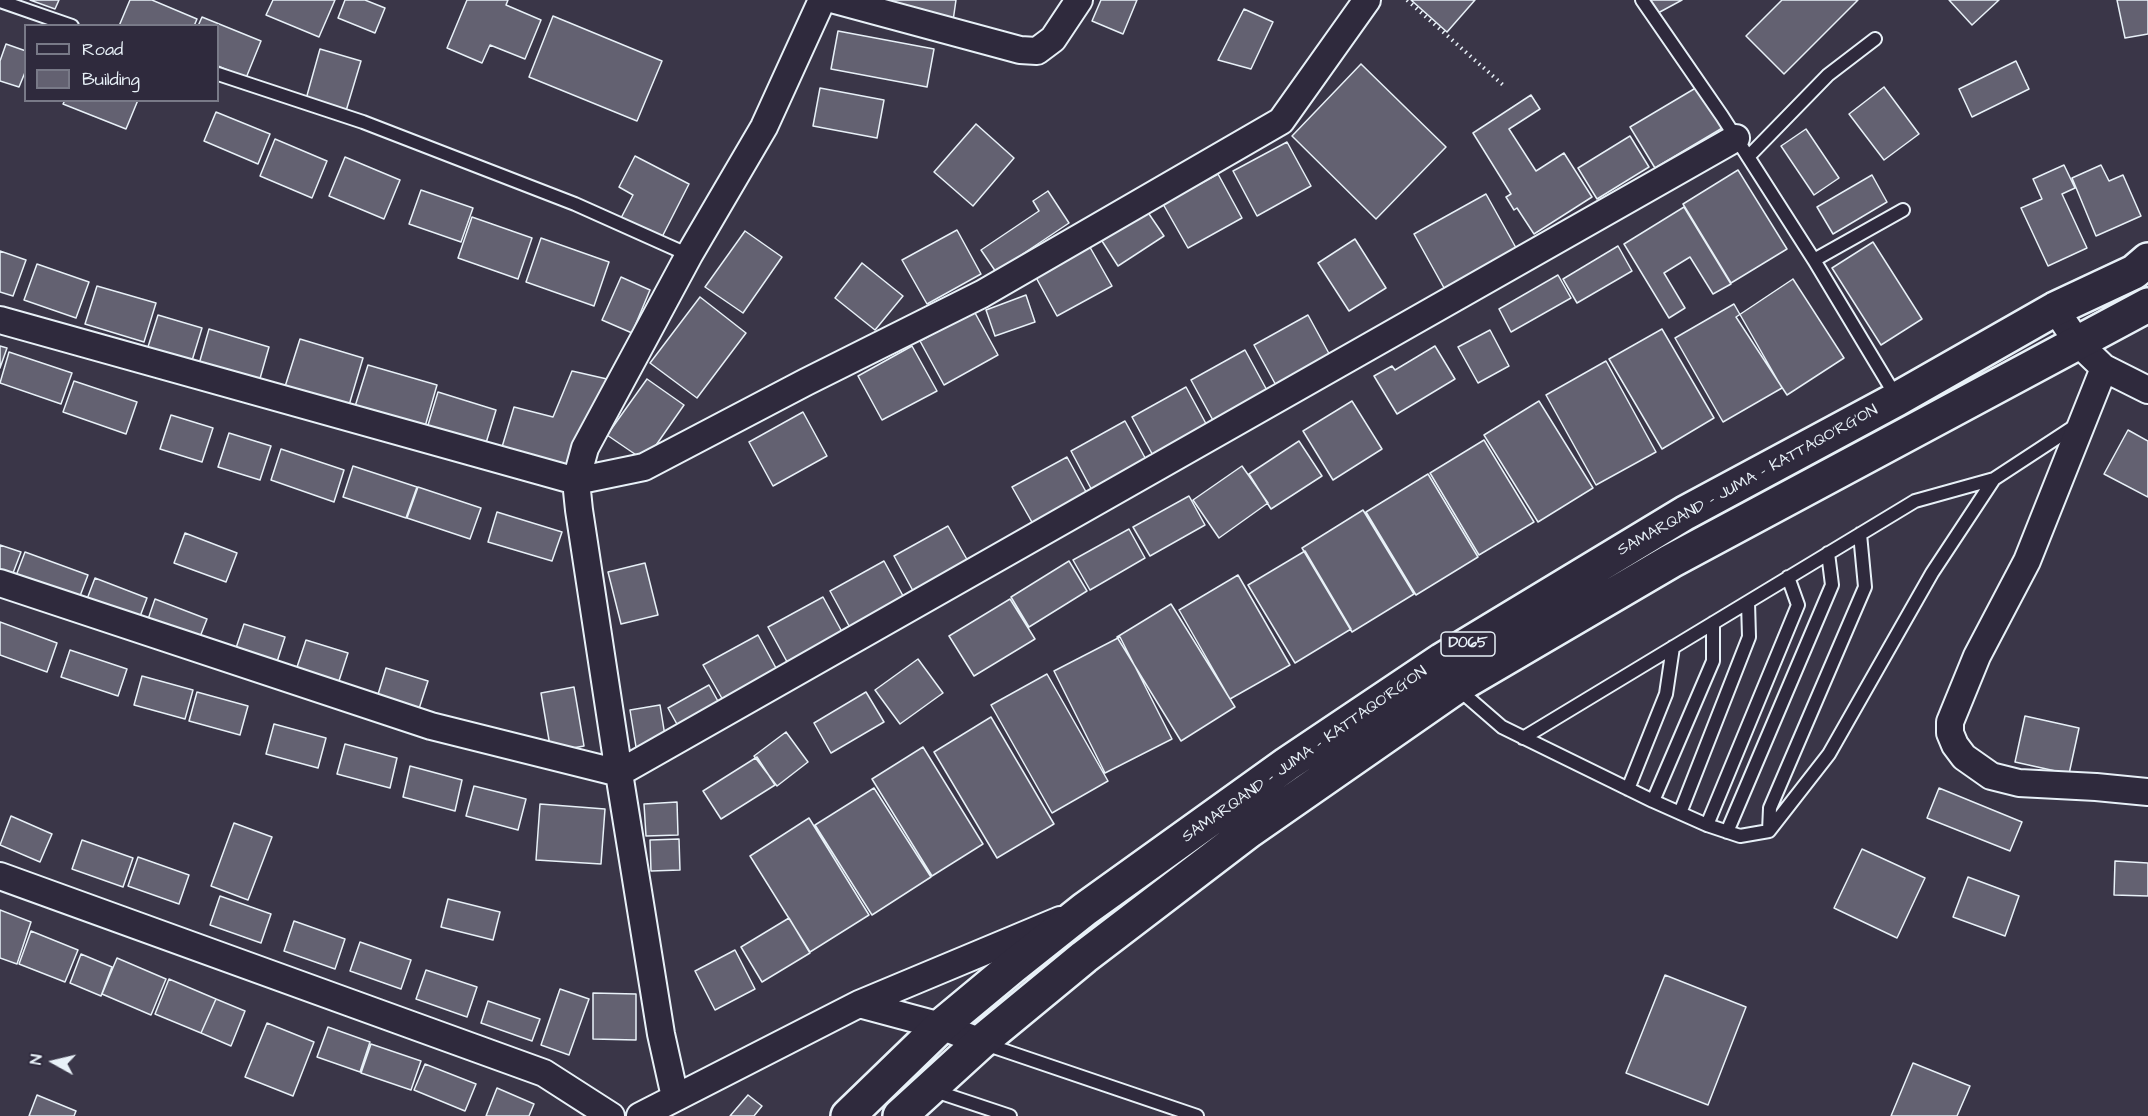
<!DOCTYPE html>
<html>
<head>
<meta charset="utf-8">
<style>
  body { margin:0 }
  #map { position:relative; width:2148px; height:1116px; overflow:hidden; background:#3a3648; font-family:"Architects Daughter",sans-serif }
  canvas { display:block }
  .legend { position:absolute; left:24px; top:24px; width:195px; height:78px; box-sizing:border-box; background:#2f2a3d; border:2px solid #797a88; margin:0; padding:8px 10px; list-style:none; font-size:18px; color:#e8f1f8 }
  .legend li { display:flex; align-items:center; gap:12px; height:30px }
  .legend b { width:30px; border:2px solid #797a88 }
  .north { position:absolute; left:24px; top:1032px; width:60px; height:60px; -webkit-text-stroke:4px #2f2a3d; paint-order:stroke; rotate:278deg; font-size:16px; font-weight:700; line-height:24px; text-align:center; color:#e8f1f8 }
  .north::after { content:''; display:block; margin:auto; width:21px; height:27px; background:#e8f1f8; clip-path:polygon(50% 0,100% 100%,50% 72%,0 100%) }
</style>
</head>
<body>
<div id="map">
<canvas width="2148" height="1116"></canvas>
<ul class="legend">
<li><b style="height:8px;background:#2f2a3d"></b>Road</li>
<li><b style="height:16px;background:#636171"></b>Building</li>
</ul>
<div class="north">N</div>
</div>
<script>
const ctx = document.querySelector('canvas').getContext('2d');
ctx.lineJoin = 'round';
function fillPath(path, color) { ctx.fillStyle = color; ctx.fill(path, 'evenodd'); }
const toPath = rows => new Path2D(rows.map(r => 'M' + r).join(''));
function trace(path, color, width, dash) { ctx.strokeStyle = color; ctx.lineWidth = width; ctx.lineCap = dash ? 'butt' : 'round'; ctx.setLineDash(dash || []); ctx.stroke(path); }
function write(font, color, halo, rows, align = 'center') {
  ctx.font = font + ' "Architects Daughter",sans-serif'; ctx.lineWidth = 4.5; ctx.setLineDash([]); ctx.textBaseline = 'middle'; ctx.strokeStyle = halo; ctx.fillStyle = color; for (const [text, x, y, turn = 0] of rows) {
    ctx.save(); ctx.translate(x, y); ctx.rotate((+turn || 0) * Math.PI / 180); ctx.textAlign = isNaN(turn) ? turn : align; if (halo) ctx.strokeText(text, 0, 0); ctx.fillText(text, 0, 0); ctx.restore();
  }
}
const building = toPath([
  [30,0,59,0,55,9,30,0],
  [130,0,152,0,197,19,194,26,119,26,130,0],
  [273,0,335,0,319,37,266,15,273,0],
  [345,0,365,0,385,8,375,33,338,18,345,0],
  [467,0,508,0,506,5,541,20,525,59,490,45,482,63,447,48,467,0],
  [855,0,956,0,953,21,855,0],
  [1101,0,1137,0,1123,34,1092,21,1101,0],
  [1411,0,1475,0,1447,32,1411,0],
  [1650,0,1682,0,1658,13,1650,0],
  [1782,0,1858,0,1784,74,1746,36,1782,0],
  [1949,0,1999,0,1972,25,1949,0],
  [2117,0,2148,0,2148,34,2125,38,2117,0],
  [1244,9,1273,22,1251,69,1218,60,1244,9],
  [553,16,662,61,637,121,529,77,553,16],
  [202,17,261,41,246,78,218,66,218,26,198,26,202,17],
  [838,31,934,49,927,87,831,69,838,31],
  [6,44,26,51,26,70,19,87,0,81,0,61,6,44],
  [320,49,361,61,346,111,306,99,320,49],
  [2016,61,2029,89,1972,117,1959,89,2016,61],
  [1361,64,1446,147,1376,219,1292,136,1361,64],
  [1699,86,1724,127,1655,168,1630,127,1699,86],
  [1884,87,1919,134,1884,160,1849,114,1884,87],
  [820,88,884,100,877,138,813,126,820,88],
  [1531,95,1540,109,1509,129,1536,171,1564,153,1592,197,1534,234,1517,208,1514,210,1506,197,1511,194,1473,133,1531,95],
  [65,100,138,100,126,129,63,104,65,100],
  [216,112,270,134,258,164,204,141,216,112],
  [976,124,1014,158,973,206,934,172,976,124],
  [1806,129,1839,178,1814,195,1781,146,1806,129],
  [1630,136,1649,167,1597,199,1578,168,1630,136],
  [275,139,327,161,312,198,260,176,275,139],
  [1287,142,1311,186,1257,216,1233,171,1287,142],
  [635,156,689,184,661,239,621,218,633,195,619,187,635,156],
  [345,157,400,180,384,219,329,196,345,157],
  [2064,165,2075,188,2062,194,2087,248,2048,266,2021,208,2042,199,2033,179,2064,165],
  [2101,165,2109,181,2123,175,2141,216,2096,236,2072,178,2101,165],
  [1738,170,1787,249,1731,283,1683,204,1738,170],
  [1218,174,1242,218,1188,248,1163,204,1218,174],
  [1872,175,1887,202,1833,234,1817,207,1872,175],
  [421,190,473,208,461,242,409,224,421,190],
  [1048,191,1069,223,996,272,981,250,1039,211,1033,201,1048,191],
  [1486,194,1520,255,1448,295,1414,234,1486,194],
  [1684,207,1731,284,1713,294,1690,257,1664,273,1685,308,1669,318,1624,244,1684,207],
  [1147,211,1164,236,1118,266,1102,241,1147,211],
  [472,217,532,238,518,279,458,258,472,217],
  [957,230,981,274,927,304,902,260,957,230],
  [745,231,782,257,743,313,705,287,745,231],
  [541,238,609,262,594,306,526,282,541,238],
  [1355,239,1386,288,1349,311,1318,263,1355,239],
  [1087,242,1112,286,1057,316,1033,272,1087,242],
  [1873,242,1922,319,1881,345,1832,268,1873,242],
  [1618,246,1632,271,1577,303,1563,279,1618,246],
  [0,251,26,260,13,296,0,292,0,251],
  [862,263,903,296,875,330,835,298,862,263],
  [37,264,89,282,76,318,24,300,37,264],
  [1558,275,1571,298,1511,332,1499,309,1558,275],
  [621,277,650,290,632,333,602,320,621,277],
  [1793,279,1844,358,1787,395,1736,317,1793,279],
  [97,286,156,303,144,342,85,324,97,286],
  [1026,295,1035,322,995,336,986,310,1026,295],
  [700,297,746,333,697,398,650,363,700,297],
  [1734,304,1782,388,1723,422,1675,338,1734,304],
  [974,311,998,355,944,385,920,341,974,311],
  [158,315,202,328,191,364,147,350,158,315],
  [1308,315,1332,359,1278,389,1254,345,1308,315],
  [209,329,269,347,259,382,199,364,209,329],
  [1662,329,1714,418,1662,449,1609,359,1662,329],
  [1490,330,1509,366,1478,383,1458,347,1490,330],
  [300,339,363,358,347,412,283,393,300,339],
  [0,346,7,348,0,368,0,346],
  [912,346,937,391,882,420,858,376,912,346],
  [1435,346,1455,379,1397,414,1374,376,1392,366,1395,370,1435,346],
  [1245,350,1269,394,1215,424,1191,380,1245,350],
  [9,352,72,373,61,404,0,383,9,352],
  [1606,361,1656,452,1596,485,1546,395,1606,361],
  [368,365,437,385,422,437,352,416,368,365],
  [572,371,607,379,562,475,499,457,514,407,553,417,572,371],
  [647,379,684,405,645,461,607,435,647,379],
  [74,381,137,402,126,434,63,412,74,381],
  [1186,387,1210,431,1156,461,1132,417,1186,387],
  [438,392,496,410,483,453,425,435,438,392],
  [1352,401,1382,449,1333,480,1303,431,1352,401],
  [1539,401,1593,488,1538,522,1484,435,1539,401],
  [803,412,827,456,773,486,749,442,803,412],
  [171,415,213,428,202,462,160,449,171,415],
  [1125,421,1149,465,1095,496,1071,451,1125,421],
  [2128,430,2148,441,2148,497,2104,474,2128,430],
  [229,433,271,446,260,480,218,467,229,433],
  [1484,440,1534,522,1479,555,1430,473,1484,440],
  [1299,441,1322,476,1271,509,1249,474,1299,441],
  [281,449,344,470,334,502,271,480,281,449],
  [1067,457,1091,501,1037,531,1012,487,1067,457],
  [353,466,417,487,406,518,343,497,353,466],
  [1242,466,1268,503,1219,538,1193,500,1242,466],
  [1428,474,1478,557,1416,595,1366,512,1428,474],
  [418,487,481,508,470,539,407,518,418,487],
  [1189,496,1205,525,1150,556,1133,527,1189,496],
  [1363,510,1414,594,1352,632,1302,548,1363,510],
  [497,512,562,532,552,561,488,542,497,512],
  [948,526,973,570,918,600,894,556,948,526],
  [1129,529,1145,558,1090,590,1073,560,1129,529],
  [185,533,237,553,226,582,174,563,185,533],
  [0,545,21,552,10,581,0,578,0,545],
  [1305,551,1351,629,1295,663,1248,585,1305,551],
  [25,552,88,575,77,604,14,581,25,552],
  [884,561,908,605,854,635,830,591,884,561],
  [1069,561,1087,591,1029,627,1011,597,1069,561],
  [645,563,658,615,621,624,608,572,645,563],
  [1238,575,1290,665,1230,699,1179,610,1238,575],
  [95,578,147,598,136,627,84,607,95,578],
  [823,597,847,641,792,671,768,627,823,597],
  [155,599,207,619,196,647,145,628,155,599],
  [1010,599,1035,639,974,676,949,636,1010,599],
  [1171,604,1235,707,1181,741,1117,637,1171,604],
  [0,622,57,643,47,672,0,655,0,622],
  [244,624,285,637,274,671,233,657,244,624],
  [758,635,782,679,728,709,703,665,758,635],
  [1120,637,1172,739,1105,773,1054,671,1120,637],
  [306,640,348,653,337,687,295,673,306,640],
  [70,650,127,669,118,696,61,677,70,650],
  [918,659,943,693,900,724,875,690,918,659],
  [386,668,428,681,417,715,376,701,386,668],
  [1047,674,1108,781,1052,813,991,705,1047,674],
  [142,676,193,690,185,719,134,705,142,676],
  [709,685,724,712,683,735,668,708,709,685],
  [574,687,584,746,551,752,541,693,574,687],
  [197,692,248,706,240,735,189,721,197,692],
  [866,692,884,722,831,753,814,723,866,692],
  [660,705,666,742,636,747,630,710,660,705],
  [2025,716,2079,728,2069,774,2015,762,2025,716],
  [991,717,1054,824,997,858,934,752,991,717],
  [274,724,326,738,318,768,266,754,274,724],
  [786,732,808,762,777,786,754,756,786,732],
  [345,744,397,758,390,788,337,774,345,744],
  [923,747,983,844,932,876,872,779,923,747],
  [757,757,775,785,721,819,703,791,757,757],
  [410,766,462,780,455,811,403,797,410,766],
  [474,786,526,799,518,830,466,816,474,786],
  [874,788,931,877,872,915,815,825,874,788],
  [1939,788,2022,822,2010,851,1927,818,1939,788],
  [677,802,678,835,646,836,644,804,677,802],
  [540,804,605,809,601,864,536,860,540,804],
  [11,816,52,834,40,862,0,845,11,816],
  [809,818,869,915,810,952,750,856,809,818],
  [234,823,272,837,248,900,211,886,234,823],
  [679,839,680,870,651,871,650,840,679,839],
  [82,840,133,858,123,887,72,869,82,840],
  [1862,849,1925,878,1897,938,1834,908,1862,849],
  [138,857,189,875,179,904,128,886,138,857],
  [2115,861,2148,863,2148,896,2114,895,2115,861],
  [1968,877,2019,896,2005,936,1953,917,1968,877],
  [220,896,271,914,261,943,210,925,220,896],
  [448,899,500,912,493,940,441,927,448,899],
  [0,910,31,922,17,964,0,958,0,910],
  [789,918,810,953,762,982,741,947,789,918],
  [294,921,345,939,335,969,284,951,294,921],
  [31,931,78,950,65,982,19,964,31,931],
  [360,942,411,960,401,989,350,971,360,942],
  [735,950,755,989,715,1010,695,971,735,950],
  [81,954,112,967,101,996,70,983,81,954],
  [117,958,166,979,151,1015,102,994,117,958],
  [426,970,477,987,467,1017,416,999,426,970],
  [1665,975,1746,1007,1708,1105,1626,1073,1665,975],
  [169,979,216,999,201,1033,155,1014,169,979],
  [560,989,589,999,569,1055,541,1045,560,989],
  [593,993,636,994,636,1040,593,1039,593,993],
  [216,999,245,1011,231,1046,201,1033,216,999],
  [488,1001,540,1019,532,1041,481,1023,488,1001],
  [267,1023,314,1042,293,1096,245,1077,267,1023],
  [328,1027,370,1042,360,1072,317,1057,328,1027],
  [371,1044,421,1061,411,1090,361,1073,371,1044],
  [1913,1063,1970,1086,1957,1116,1891,1116,1913,1063],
  [425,1064,476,1084,465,1111,414,1090,425,1064],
  [497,1088,534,1104,529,1116,486,1116,497,1088],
  [37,1095,76,1111,74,1116,29,1116,37,1095],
  [748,1095,762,1106,754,1116,730,1116,748,1095]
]);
const path = toPath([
  [1407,0,1503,85]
]);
const lane = toPath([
  [1642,0,1722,116,1814,260,1897,398],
  [0,1,72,26],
  [218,74,363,122,575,204,689,255],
  [1748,157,1828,75,1875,39],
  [1814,260,1903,210],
  [1457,688,1502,727,1653,801,1707,825,1740,836,1769,831,1829,754,1932,573,1994,479,2078,424],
  [1523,738,1915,501,1994,479],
  [1628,789,1666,694,1673,647],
  [1653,801,1713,661,1713,623],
  [1680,813,1749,637,1748,602],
  [1707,825,1798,605,1788,577],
  [1769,831,1770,808,1865,587,1860,534],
  [1727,832,1832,585,1828,553],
  [985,1044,1197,1116],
  [932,1090,1010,1116]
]);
const street = toPath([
  [835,0,1020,50,1037,51,1053,39,1079,0],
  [2055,309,2078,343,2104,368,2148,390],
  [0,320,576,481,644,467,806,382,982,294,1281,121,1367,0],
  [2104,368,2027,561,1977,656,1950,722,1950,733,1955,745,1964,757,1991,776,2019,783,2096,787,2148,792],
  [0,583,431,726,619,773,1736,138],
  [0,876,544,1073,611,1116],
  [859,1004,1060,920],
  [675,1097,661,1034,619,773,579,510,576,481,585,448,689,255,764,127,822,0],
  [640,1116,859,1004,941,1026,981,1042]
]);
const primary = toPath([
  [848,1116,941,1026,1012,967,1085,909,1287,764,1442,660,1685,513,1897,399,2055,309,2134,272,2148,260],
  [900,1116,981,1042,1084,957,1249,831,1456,687,1671,561,2148,305]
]);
const shields = [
  [1468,644,54]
];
const shieldNames = [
  ["D065",1468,644]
];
const streetNames = [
  ["SAMARQAND - JUMA - KATTAQO‘RG‘ON",1748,481,-29],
  ["SAMARQAND - JUMA - KATTAQO‘RG‘ON",1305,755,-35]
];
fillPath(building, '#636171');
trace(building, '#e8f1f8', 1.5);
trace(lane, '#e8f1f8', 16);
trace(street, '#e8f1f8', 30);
trace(primary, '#e8f1f8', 38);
trace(path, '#e8f1f8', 4, [1.5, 4.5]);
trace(lane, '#2f2a3d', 12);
trace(street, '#2f2a3d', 26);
trace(primary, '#2f2a3d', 33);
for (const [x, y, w] of shields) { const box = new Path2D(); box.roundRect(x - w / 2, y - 12, w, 24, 4.5); ctx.fillStyle = '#2f2a3d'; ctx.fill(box); trace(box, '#e8f1f8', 1.5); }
write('bold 15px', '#e8f1f8', null, shieldNames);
write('16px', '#e8f1f8', '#2f2a3d', streetNames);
</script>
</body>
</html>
